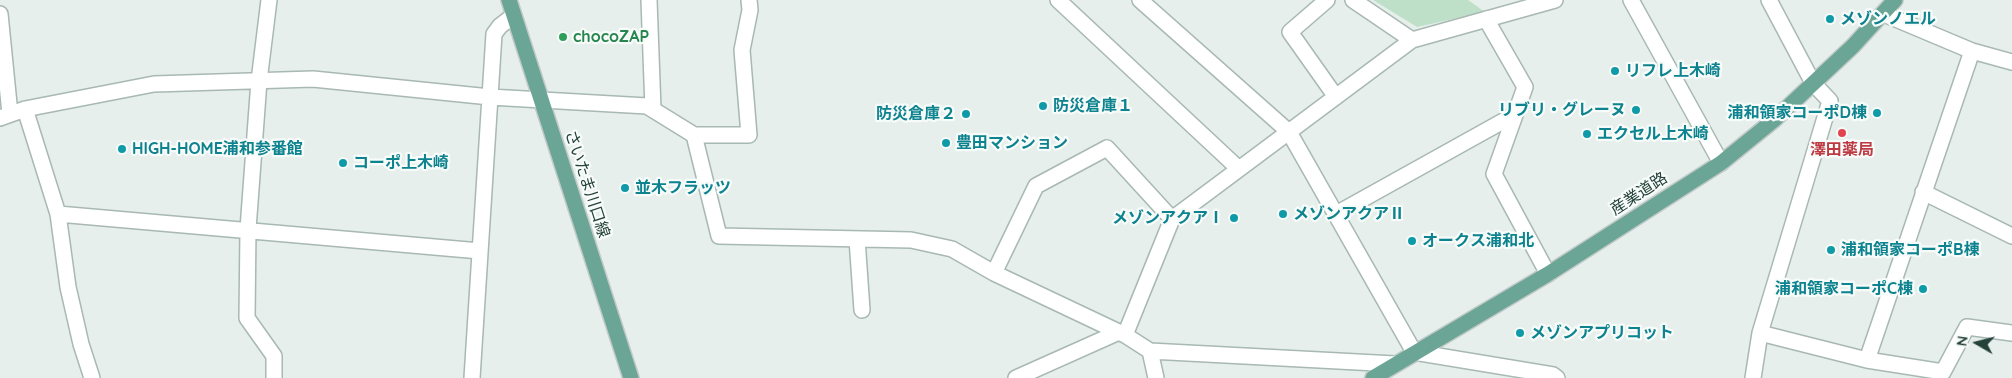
<!DOCTYPE html>
<html>
<head>
<meta charset="utf-8">
<style>
  body { margin:0 }
  #map { position:relative; width:2012px; height:378px; overflow:hidden; background:#e6efeb; font-family:Quicksand,sans-serif }
  canvas { display:block }
  .north { position:absolute; left:1952px; top:318px; width:50px; height:50px; -webkit-text-stroke:4px #f7fbf9; paint-order:stroke; rotate:278deg; font-size:14px; font-weight:700; line-height:20px; text-align:center; color:#24423a }
  .north::after { content:''; display:block; margin:auto; width:18px; height:22px; background:#24423a; clip-path:polygon(50% 0,100% 100%,50% 72%,0 100%) }
</style>
</head>
<body>
<div id="map">
<canvas width="2012" height="378"></canvas>
<div class="north">N</div>
</div>
<script>
const ctx = document.querySelector('canvas').getContext('2d');
ctx.lineJoin = 'round';
function fillPath(path, color) { ctx.fillStyle = color; ctx.fill(path, 'evenodd'); }
const toPath = rows => new Path2D(rows.map(r => 'M' + r).join(''));
function trace(path, color, width, dash) { ctx.strokeStyle = color; ctx.lineWidth = width; ctx.lineCap = dash ? 'butt' : 'round'; ctx.setLineDash(dash || []); ctx.stroke(path); }
function write(font, color, halo, rows, align = 'center') {
  ctx.font = font + ' Quicksand,"Noto Sans JP",sans-serif'; ctx.lineWidth = 4.5; ctx.setLineDash([]); ctx.textBaseline = 'middle'; ctx.strokeStyle = halo; ctx.fillStyle = color; for (const [text, x, y, turn = 0] of rows) {
    ctx.save(); ctx.translate(x, y); ctx.rotate((+turn || 0) * Math.PI / 180); ctx.textAlign = isNaN(turn) ? turn : align; if (halo) ctx.strokeText(text, 0, 0); ctx.fillText(text, 0, 0); ctx.restore();
  }
}
const green = toPath([
  [1373,0,1468,0,1485,12,1417,27]
]);
const street = toPath([
  [269,0,259,81,248,229,247,318,274,356,274,378],
  [649,0,653,109],
  [1058,0,1239,169],
  [1140,0,1289,132,1414,352,1553,375,1557,378],
  [1327,0,1290,32,1336,97],
  [1353,0,1412,40],
  [1631,0,1721,163],
  [0,14,10,114],
  [1884,14,1972,51,2012,62],
  [1486,19,1525,87,1494,174,1548,274],
  [25,109,58,214,68,287,81,344,92,378],
  [0,118,25,109,154,84,313,79,490,97,647,106,694,135,719,236,911,240,952,249,994,273,1125,335,1150,351,1395,364],
  [694,135,749,135,742,50,750,10,749,0],
  [1923,192,2012,236],
  [58,214,480,251],
  [1336,214,1514,115],
  [857,239,862,310],
  [994,273,1036,186,1107,148,1172,219],
  [1760,333,1867,360,1943,372,1967,327,2012,333],
  [1125,335,1172,219,1412,40,1555,0],
  [1150,351,1156,378],
  [1867,360,1972,51],
  [472,378,494,34,500,26,513,16],
  [1016,378,1119,332],
  [1753,378,1760,333,1830,101,1813,83,1769,0]
]);
const primary = toPath([
  [509,0,631,378],
  [1373,378,1548,274,1721,163,1774,120,1853,46,1895,0]
]);
const markers = [
  [1830,19,5,"#0f9aa8"],
  [563,37,5,"#2e9e5b"],
  [1615,71,5,"#0f9aa8"],
  [1043,106,5,"#0f9aa8"],
  [1636,110,5,"#0f9aa8"],
  [1877,113,5,"#0f9aa8"],
  [966,114,5,"#0f9aa8"],
  [1842,133,5,"#e0444e"],
  [1587,134,5,"#0f9aa8"],
  [946,143,5,"#0f9aa8"],
  [122,149,5,"#0f9aa8"],
  [343,163,5,"#0f9aa8"],
  [625,188,5,"#0f9aa8"],
  [1283,214,5,"#0f9aa8"],
  [1234,218,5,"#0f9aa8"],
  [1412,241,5,"#0f9aa8"],
  [1831,250,5,"#0f9aa8"],
  [1923,289,5,"#0f9aa8"],
  [1520,333,5,"#0f9aa8"]
];
const cultureNames = [
  ["メゾンノエル",1840,19],
  ["リフレ上木崎",1625,71],
  ["防災倉庫１",1053,106],
  ["リブリ・グレーヌ",1626,110,"right"],
  ["浦和領家コーポD棟",1867,113,"right"],
  ["防災倉庫２",956,114,"right"],
  ["エクセル上木崎",1597,134],
  ["豊田マンション",956,143],
  ["HIGH-HOME浦和参番館",132,149],
  ["コーポ上木崎",353,163],
  ["並木フラッツ",635,188],
  ["メゾンアクアⅡ",1293,214],
  ["メゾンアクアⅠ",1224,218,"right"],
  ["オークス浦和北",1422,241],
  ["浦和領家コーポB棟",1841,250],
  ["浦和領家コーポC棟",1913,289,"right"],
  ["メゾンアプリコット",1530,333]
];
const leisureNames = [
  ["chocoZAP",573,37]
];
const healthNames = [
  ["澤田薬局",1842,150]
];
const streetNames = [
  ["さいたま川口線",587,184,72],
  ["産業道路",1639,194,-33]
];
fillPath(green, '#bfe0c8');
trace(street, '#a8b8b2', 18);
trace(primary, '#c2cac8', 18);
trace(street, '#fff', 15);
trace(primary, '#6aa596', 15);
for (const [x, y, r, color] of markers) { const dot = new Path2D(); dot.arc(x, y, r, 0, 2 * Math.PI); ctx.fillStyle = color; ctx.fill(dot); trace(dot, '#f7fbf9', 2); }
write('bold 16px', '#0d838f', '#f7fbf9', cultureNames, 'left');
write('bold 16px', '#27864d', '#f7fbf9', leisureNames, 'left');
write('bold 16px', '#be3a42', '#f7fbf9', healthNames);
write('16px', '#24423a', '#f7fbf9', streetNames);
</script>
</body>
</html>
